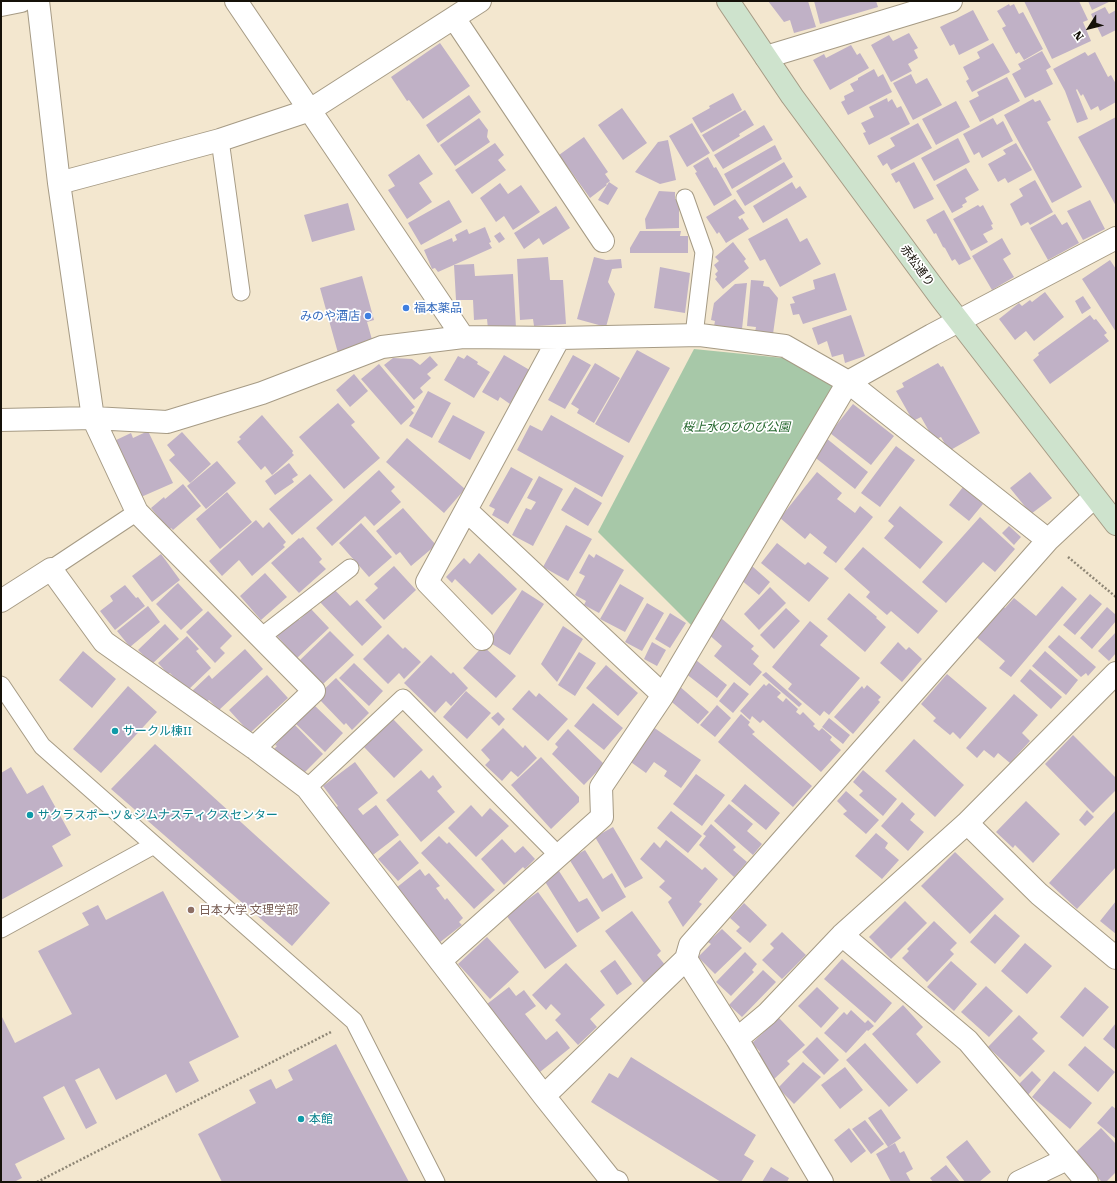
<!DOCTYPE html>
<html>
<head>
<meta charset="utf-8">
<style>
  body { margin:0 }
  #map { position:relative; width:1117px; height:1183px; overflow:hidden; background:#f3e7cf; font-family:"Roboto Serif",serif }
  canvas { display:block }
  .frame { position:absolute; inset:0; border:2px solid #151109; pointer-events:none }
  .north { position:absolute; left:1069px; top:8px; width:40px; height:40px; -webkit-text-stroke:3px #fff; paint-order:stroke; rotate:234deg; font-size:11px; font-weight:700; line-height:16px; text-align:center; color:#151109 }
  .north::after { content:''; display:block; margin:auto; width:14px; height:18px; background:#151109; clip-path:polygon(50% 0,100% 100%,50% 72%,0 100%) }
</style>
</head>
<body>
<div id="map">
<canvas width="1117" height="1183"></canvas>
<div class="frame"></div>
<div class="north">N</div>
</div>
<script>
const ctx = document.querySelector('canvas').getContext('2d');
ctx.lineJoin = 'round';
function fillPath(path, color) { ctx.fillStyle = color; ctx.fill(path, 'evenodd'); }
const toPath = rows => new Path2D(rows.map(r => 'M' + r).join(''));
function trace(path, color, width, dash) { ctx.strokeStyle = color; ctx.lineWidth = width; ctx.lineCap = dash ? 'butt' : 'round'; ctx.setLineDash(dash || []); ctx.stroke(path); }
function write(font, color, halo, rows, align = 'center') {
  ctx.font = font + ' "Roboto Serif","Noto Sans JP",serif'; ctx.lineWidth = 3.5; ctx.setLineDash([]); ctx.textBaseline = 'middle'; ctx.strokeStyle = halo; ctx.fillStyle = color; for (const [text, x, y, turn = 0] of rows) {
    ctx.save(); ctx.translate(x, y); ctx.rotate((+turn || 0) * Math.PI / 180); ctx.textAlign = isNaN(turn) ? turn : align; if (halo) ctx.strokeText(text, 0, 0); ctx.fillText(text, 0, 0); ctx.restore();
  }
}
const green = toPath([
  [694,349,783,358,839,384,696,630,598,532]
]);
const building = toPath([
  [768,1,808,1,816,27,794,33,790,20,784,22],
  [814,1,876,1,878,7,820,24],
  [1024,1,1079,1,1088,20,1083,22,1091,41,1052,59],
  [1088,1,1111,1,1092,10],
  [1009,4,1010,6,1014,4,1019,14,1023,12,1043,49,1024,60,1019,52,1016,54,1002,28,1006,26,997,11],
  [1105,7,1109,14,1116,10,1116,30,1102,37,1091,14],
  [973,10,989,40,959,55,954,44,950,46,940,27],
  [909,33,918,48,914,50,918,58,908,64,912,71,891,82,871,45,889,35,893,41],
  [440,43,470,86,423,119,409,100,407,101,391,77],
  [993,43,1010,72,972,92,966,81,969,79,963,67,980,58,977,52],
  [851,45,857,55,860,53,869,68,830,90,813,60,824,54,826,58],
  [1042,51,1051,67,1046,70,1053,84,1025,98,1012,74,1021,69,1018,64],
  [1085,52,1088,56,1095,52,1108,77,1111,75,1116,84,1116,102,1100,111,1098,106,1091,110,1083,94,1081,96,1077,89,1076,90,1088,119,1077,123,1065,91,1053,69],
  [874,69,878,77,883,74,892,92,848,115,841,102,845,100,844,96,854,91,850,84,858,80,858,78],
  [911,74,916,84,927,78,942,105,913,120,893,83],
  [1007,77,1020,101,980,122,969,101,979,96,977,92],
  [733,93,742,110,701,133,692,118,710,108,709,106],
  [469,95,481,112,438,143,426,125],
  [887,98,888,102,892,99,897,108,901,106,910,124,869,145,863,133,866,132,861,123,874,117,869,107],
  [1033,99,1035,102,1040,100,1051,120,1047,122,1082,187,1052,203,1004,115],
  [956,101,970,127,936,145,922,119],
  [622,108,647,143,623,160,598,125],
  [745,110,754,125,739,134,740,136,713,152,702,135],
  [1116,117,1116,206,1078,137],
  [479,118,488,130,487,137,490,142,455,166,440,145],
  [993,118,997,125,1003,121,1013,141,982,158,979,152,974,155,963,134],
  [692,123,710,153,687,167,669,136],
  [918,123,932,148,891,170,887,163,883,166,877,156,895,146,890,138],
  [764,125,773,140,723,169,714,155],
  [584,137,608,172,605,174,610,181,606,184,607,185,590,198,559,155],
  [958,138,970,162,934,181,921,158],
  [668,140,676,180,660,184,635,172,658,142],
  [495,143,504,155,498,160,506,170,472,194,455,170],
  [1016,143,1032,170,1008,183,1005,178,998,182,988,164,1006,154,1003,150],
  [775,145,782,159,732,189,724,174],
  [419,154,433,174,419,183,432,202,407,219,388,190,395,186,388,175],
  [708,157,714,168,716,167,732,195,714,206,695,173,697,172,693,166],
  [784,162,793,177,745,206,736,191],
  [914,162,934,199,914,209,899,181,896,183,891,174],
  [966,168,979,190,965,198,967,202,962,205,963,207,952,213,936,185],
  [1035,180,1053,212,1030,225,1028,222,1021,226,1010,204,1023,196,1019,189],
  [609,182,618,188,608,205,598,200],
  [792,182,796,189,800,186,807,197,763,223,753,206],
  [500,183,508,194,521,185,540,212,513,230,504,216,496,222,480,198],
  [659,191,675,192,675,199,679,199,679,228,646,229,645,219],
  [735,199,745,213,738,217,740,220,742,218,749,229,726,243,719,232,717,234,706,217],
  [449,200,462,222,421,245,408,223],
  [1090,200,1105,229,1083,240,1067,211],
  [348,203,355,230,312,242,304,215],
  [978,205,980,207,983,205,993,224,991,225,993,229,983,234,988,242,971,251,953,219],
  [556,206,570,228,543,245,539,238,524,249,514,233],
  [944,210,971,259,959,265,955,259,952,261,945,248,943,247,936,233,934,234,926,220],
  [1055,214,1062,225,1067,222,1079,243,1048,260,1030,228],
  [787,218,800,242,807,238,821,264,780,287,765,259,760,261,748,239],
  [485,227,491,242,489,243,492,248,438,272,435,268,432,269,424,250,452,238,453,242,457,240,455,235,467,229,469,234],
  [640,231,681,231,680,236,688,236,688,253,630,253,630,248],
  [500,232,505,239,499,243,494,236],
  [1002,238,1011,254,1003,259,1014,277,992,290,972,256],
  [733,242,746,259,744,261,749,268,723,289,715,279,717,277,715,274,718,271,714,265,719,261,715,257],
  [548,257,550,280,563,280,566,324,534,326,533,319,520,320,517,259],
  [594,257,606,260,621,259,622,268,612,269,608,282,615,294,606,327,577,319],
  [1110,260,1116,269,1116,332,1082,279],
  [474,264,475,276,513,274,516,328,488,329,487,319,474,320,473,300,456,300,454,265],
  [660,267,690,273,685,313,654,308],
  [835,273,847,310,803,324,799,314,793,315,790,304,795,303,792,297,815,289,813,280],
  [362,276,374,320,367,322,373,343,338,353,320,288],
  [751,280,764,281,763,286,769,287,778,298,773,334,755,332,756,327,747,326],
  [747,283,742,329,714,326,715,321,711,320,714,303,735,284],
  [1045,292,1064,317,1034,341,1026,331,1015,340,999,319,1019,303,1022,306,1030,300,1032,302],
  [1083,296,1091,308,1082,314,1075,301],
  [851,315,865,356,845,363,843,354,832,357,827,341,818,345,812,328],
  [1090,315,1094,320,1096,319,1107,333,1104,335,1109,341,1050,384,1033,360,1039,355,1038,353],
  [637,350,670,368,629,443,595,424],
  [467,355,478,362,477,364,490,372,474,398,444,380,458,356,464,359],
  [504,355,533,372,521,392,518,390,510,404,500,397,498,401,482,392],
  [573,355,591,365,565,409,548,400],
  [430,356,438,365,427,374,431,378,420,388,423,392,414,400,384,365,393,358,412,359,420,365],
  [595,363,620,378,594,423,577,413,579,409,571,404],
  [938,363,941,367,943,366,980,433,949,451,941,437,934,440,921,417,913,421,896,391,904,387,902,383],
  [379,364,415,407,411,410,414,413,401,425,361,379],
  [354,374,368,391,350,407,336,390],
  [428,391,451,403,432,438,409,426],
  [338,403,355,422,351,425,380,458,344,489,299,437],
  [853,404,894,436,871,465,830,433],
  [262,415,293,451,292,453,294,455,272,475,265,466,261,470,237,442,241,439,239,437],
  [453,415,485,432,470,460,438,442],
  [551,415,624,456,602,497,517,450,530,425,542,431],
  [148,431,173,483,141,497,114,441,131,433,133,438],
  [182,432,211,464,190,483,169,460,175,455,167,445],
  [407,438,465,489,444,513,386,462],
  [826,438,868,472,855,489,812,455],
  [896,446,915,460,880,507,861,493],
  [217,461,236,483,206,509,187,486],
  [289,463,298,475,292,479,294,482,275,495,265,481],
  [511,467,533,479,508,524,492,515,495,509,489,506],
  [379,470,395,487,391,491,401,502,374,526,365,516,332,546,316,528],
  [817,472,842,493,837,499,855,513,860,506,873,517,836,563,823,553,827,547,810,533,805,539,780,518],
  [1030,472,1052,498,1031,514,1010,488],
  [310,474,333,500,292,535,269,509],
  [539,476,563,489,533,546,512,535,526,508,531,510,536,502,527,498],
  [183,484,201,506,173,530,171,528,169,530,151,508,164,497,165,499],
  [575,487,602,503,588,526,561,510],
  [963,487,983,504,969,521,949,505],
  [227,492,252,522,220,549,196,519],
  [900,506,943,542,920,569,884,538,894,526,888,521],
  [403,508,436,545,411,566,400,552,396,555,376,531],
  [980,517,1015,549,995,572,983,562,946,603,922,582],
  [256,520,263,528,269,522,286,542,283,545,285,547,252,576,239,560,222,576,209,561],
  [361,523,392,557,369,577,339,543],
  [566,525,592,539,568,581,543,567],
  [1009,526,1021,537,1014,545,1002,533],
  [303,537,322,559,319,562,326,569,299,593,271,563,299,538,300,539],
  [777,543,805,565,808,562,829,578,809,602,761,563],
  [863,547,938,611,918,634,891,611,887,615,866,597,870,592,844,569],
  [479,553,517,589,492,615,455,579,452,583,446,577,464,558,470,564],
  [161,554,180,580,152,602,132,576],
  [589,554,594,558,596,554,624,570,599,613,584,605,586,601,575,595,585,576,579,573],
  [394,566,416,590,384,620,365,600,378,588,374,584],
  [752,566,770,582,759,595,740,579],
  [265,573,287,597,261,620,240,596],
  [178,583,203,610,181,630,156,604],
  [620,584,644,598,625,632,600,619],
  [125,585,136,598,138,597,145,606,115,630,100,611,113,601,110,596],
  [1062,586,1077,599,1011,677,999,668,1005,661,974,635,1000,604,1005,608,1014,598,1036,616],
  [770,587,786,603,759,630,744,614],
  [333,588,350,606,357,600,382,627,362,646,319,601],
  [522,590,544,604,510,655,489,642],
  [849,593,877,617,876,618,886,627,865,652,827,619],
  [1090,594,1102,604,1075,635,1063,625],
  [647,603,664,613,642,651,625,642],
  [148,606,160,622,130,647,117,631],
  [1107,607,1116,615,1116,621,1092,649,1080,638],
  [786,608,800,621,774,649,760,635],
  [311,609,329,628,297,658,277,636,297,617,299,620],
  [208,611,232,636,220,648,225,653,215,663,186,632],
  [670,613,686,623,670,648,655,639],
  [721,618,754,646,751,649,759,656,753,664,762,672,750,686,714,656,722,646,708,634],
  [810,621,828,636,820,645,860,678,829,715,824,711,820,716,788,689,792,684,772,667],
  [165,624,179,639,152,664,138,650],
  [563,626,583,639,557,682,541,664],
  [330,631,354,655,322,685,299,661],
  [1116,632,1116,653,1109,661,1098,651],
  [388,634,403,649,405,647,421,662,404,679,399,673,388,684,363,659],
  [1059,635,1096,667,1088,676,1086,673,1081,677,1048,647],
  [187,636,199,649,196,651,211,668,187,691,170,673,168,674,158,663],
  [652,642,666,650,657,666,644,659],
  [898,642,906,650,909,647,922,659,902,682,880,663],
  [483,646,516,676,496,698,463,668],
  [245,649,263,669,219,710,209,700,205,703,191,692,209,675,212,679],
  [83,651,116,679,92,708,59,680],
  [1045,651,1078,680,1066,695,1032,666],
  [579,652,596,663,575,696,558,685],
  [431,655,451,674,453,672,468,688,451,706,446,701,435,713,404,683],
  [696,660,727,685,717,698,685,673],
  [354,663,383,691,369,706,339,678],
  [606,665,638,693,618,716,586,688],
  [1030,669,1062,697,1051,709,1020,681],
  [766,672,802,704,799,707,762,675],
  [947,674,987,708,960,739,953,732,950,735,933,721,936,718,921,704],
  [267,675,288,698,250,733,229,710],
  [336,678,369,713,352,730,346,723,344,725,320,700,324,696,320,693],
  [734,682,749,694,733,713,719,701],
  [769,683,781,693,777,697,783,702,786,698,798,709,796,712,800,715,803,712,815,724,813,726,819,731,822,728,832,737,830,740,841,750,821,772,763,720,760,723,752,716,750,720,740,711,764,684,766,686],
  [678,685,709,712,698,724,667,698],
  [867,685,881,697,878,700,880,702,853,734,834,717,862,686,864,689],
  [128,686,157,712,101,773,73,749],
  [529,690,536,697,539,693,568,719,548,741,512,709],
  [466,691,491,713,467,739,443,717],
  [1014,694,1038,715,1022,733,1030,741,1010,763,998,753,994,758,984,750,977,758,966,748],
  [593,703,623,728,604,750,574,726],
  [314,705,343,733,325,752,296,724],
  [717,705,731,718,715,737,700,725],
  [498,712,505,719,499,726,491,718],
  [741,714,750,722,748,725,755,732,752,734,812,786,793,807,718,742],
  [829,718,850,735,843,744,822,727],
  [393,719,423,750,394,778,364,747],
  [292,722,323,754,303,774,273,750,277,746,275,745,287,732,284,729],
  [653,727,701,760,681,788,664,776,667,771,654,762,646,773,628,760],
  [503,728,523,748,525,745,537,758,518,777,511,771,502,781,485,765,490,760,481,750],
  [568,729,604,764,584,785,552,754,558,747,555,744],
  [1073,735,1116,778,1116,790,1093,813,1045,764],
  [914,739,964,785,935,817,885,771],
  [155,744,330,903,292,946,111,789],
  [541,757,579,797,579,802,551,829,511,785],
  [355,762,378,793,358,809,363,815,376,805,399,835,369,858,332,810,338,806,323,786],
  [11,767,27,794,43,785,71,835,52,846,63,866,1,900,1,773],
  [421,770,429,779,433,775,442,787,437,791,455,812,421,842,386,800],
  [863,770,897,799,883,816,859,795,863,791,853,782],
  [696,774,725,795,702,826,673,804],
  [745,784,780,813,766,830,731,801],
  [846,791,879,820,866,834,843,814,847,811,837,801],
  [1026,801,1060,834,1033,863,1015,845,1013,848,996,832],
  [902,802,915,814,910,820,924,832,908,851,881,826],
  [729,804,753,824,747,831,762,844,753,855,714,821],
  [471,805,482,817,490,808,509,826,476,857,448,828],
  [1087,810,1094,817,1085,826,1079,820],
  [1116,810,1116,867,1077,909,1049,883],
  [671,811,702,836,688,853,657,828],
  [711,824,736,847,733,850,747,862,734,877,699,845,706,836,703,834],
  [613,827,643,878,625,888,595,837],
  [876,833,888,843,885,848,899,860,882,879,855,856],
  [439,836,447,844,449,842,495,890,474,909,421,853],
  [502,839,515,853,523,846,535,859,525,869,523,867,504,885,481,859],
  [400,840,419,863,398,881,378,859],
  [666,840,702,870,705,867,718,879,699,902,702,904,683,927,668,902,672,898,659,887,665,881,640,859,654,842,660,848],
  [585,850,603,879,612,873,626,897,602,912,569,859],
  [955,852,1004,899,970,934,921,886],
  [420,869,425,876,429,873,440,886,436,888,445,900,447,898,463,918,459,922,462,925,439,943,396,888],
  [559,871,579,902,587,898,600,918,577,933,544,880],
  [163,891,239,1037,189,1062,199,1081,176,1093,166,1074,116,1100,99,1068,75,1080,97,1123,86,1129,64,1086,43,1097,65,1139,15,1164,22,1178,14,1182,3,1182,1,1178,1,1015,15,1043,72,1014,38,951,89,925,82,913,98,905,106,920],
  [538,892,577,946,545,969,506,915],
  [905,901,927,923,891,959,869,937],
  [1116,901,1116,934,1100,921],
  [744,903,767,925,750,943,736,931,740,927,730,918],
  [632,911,661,951,657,955,666,966,644,983,605,931],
  [995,914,1020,936,995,964,970,942],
  [934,921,957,943,950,950,954,954,927,982,902,958,909,951,907,949],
  [722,929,742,948,715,974,698,957,711,944,708,942],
  [782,932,806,955,782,979,762,960,774,948,770,944],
  [487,937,519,972,490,999,458,964],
  [1025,943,1052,966,1027,994,1001,971],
  [745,952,757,964,752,970,754,972,731,996,716,982],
  [842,959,892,1003,875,1023,824,979],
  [615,960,632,984,617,995,600,971],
  [951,961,977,984,954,1011,927,987],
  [566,963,605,1005,590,1019,597,1027,578,1045,555,1020,561,1014,551,1004,546,1010,532,995],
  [763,970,776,982,742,1017,729,1005],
  [986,986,1013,1011,989,1037,961,1012],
  [509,987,516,996,524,990,536,1006,525,1014,546,1040,557,1031,570,1048,540,1072,487,1004],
  [817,987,839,1008,821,1028,798,1006],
  [1085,987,1109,1007,1083,1037,1060,1017],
  [903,1005,923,1027,916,1034,941,1062,917,1084,872,1034],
  [851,1010,865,1023,868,1020,874,1026,868,1031,867,1030,846,1053,824,1033,844,1012,847,1015],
  [1019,1015,1038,1033,1032,1039,1045,1051,1020,1077,988,1047],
  [779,1018,805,1045,787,1061,790,1064,772,1081,757,1055,760,1052,752,1043],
  [1116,1023,1116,1050,1103,1039],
  [817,1037,839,1060,824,1075,802,1052],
  [865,1043,908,1090,889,1107,846,1060],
  [336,1044,409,1182,222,1182,198,1134,256,1103,249,1090,271,1079,276,1089,293,1080,288,1070],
  [1085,1046,1115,1072,1098,1092,1068,1065],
  [631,1057,756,1135,744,1155,754,1161,741,1182,721,1182,591,1102,609,1073,618,1078],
  [803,1062,821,1077,794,1104,778,1088],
  [845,1067,863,1090,840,1109,821,1085],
  [1032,1071,1041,1080,1027,1096,1017,1086],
  [1054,1071,1092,1103,1070,1129,1032,1097],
  [1112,1106,1116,1109,1116,1139,1097,1123],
  [881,1109,901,1138,888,1147,868,1118],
  [865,1120,884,1144,871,1154,852,1129],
  [849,1128,866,1151,851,1163,834,1140],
  [1101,1128,1116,1144,1116,1172,1106,1182,1102,1182,1074,1154],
  [967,1140,991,1172,979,1182,965,1182,946,1157],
  [895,1143,900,1153,904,1151,913,1169,906,1173,911,1182,891,1182,876,1154],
  [946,1165,960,1182,933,1182,930,1178],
  [771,1167,789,1178,787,1182,762,1182]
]);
const path = toPath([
  [1068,557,1116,597],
  [37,1182,331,1032]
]);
const lane = toPath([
  [220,140,241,292],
  [685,198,704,252,694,335],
  [51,569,137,512],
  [261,637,350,568],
  [1,685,42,746,354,1021,436,1182],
  [307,788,403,698,558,855],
  [1,929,154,845]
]);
const street = toPath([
  [38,1,59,183,93,418,137,512,314,691,254,748],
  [236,1,463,337],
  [1,5,21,1],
  [454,18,603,241],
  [766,57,951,1],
  [59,183,220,140,310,110,480,1],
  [1,420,93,418,167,422,262,393,382,347,463,337,559,338,700,335,785,346,848,382,1048,540],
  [466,510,663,695],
  [1,601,51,569,104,642,254,748,307,788,544,1096,611,1180,617,1182],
  [482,639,427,582,559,338],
  [967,823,1116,673],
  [842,935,968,1041,1087,1182],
  [440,961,602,817,601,787,663,695,848,382,932,335,1116,238],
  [737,1039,767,1014,842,935,967,823,1039,894,1116,958],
  [544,1096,686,959],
  [822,1182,737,1039,686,959,690,945,1048,540,1094,497],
  [1019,1182,1067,1159]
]);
const secondary = toPath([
  [728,1,792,96,941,298,1116,524]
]);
const markers = [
  [406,308,4,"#3f7fe0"],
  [368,316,4,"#3f7fe0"],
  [115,731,4,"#0f9aa8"],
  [30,815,4,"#0f9aa8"],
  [191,910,4,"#8d6e63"],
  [301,1119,4,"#0f9aa8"]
];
const streetNames = [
  ["赤松通り",917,266,54]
];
const shopNames = [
  ["福本薬品",414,308],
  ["みのや酒店",360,316,"right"]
];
const parkNames = [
  ["桜上水のびのび公園",736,427]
];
const cultureNames = [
  ["サークル棟II",123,731],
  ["サクラスポーツ＆ジムナスティクスセンター",38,815],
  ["本館",309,1119]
];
const educationNames = [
  ["日本大学 文理学部",199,910]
];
fillPath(green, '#a7c8a8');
fillPath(building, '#c0b1c6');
trace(lane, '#a69b85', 19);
trace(street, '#a69b85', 24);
trace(secondary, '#a69b85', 24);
trace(path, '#8e8675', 2.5, [2, 2]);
trace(lane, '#fff', 17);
trace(street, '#fff', 22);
trace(secondary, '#cee3cd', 22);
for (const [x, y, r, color] of markers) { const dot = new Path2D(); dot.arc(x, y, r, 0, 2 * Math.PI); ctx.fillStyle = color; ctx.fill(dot); trace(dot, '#fff', 1.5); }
write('12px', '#151109', '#fff', streetNames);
write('12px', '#366cbe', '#fff', shopNames, 'left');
write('italic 12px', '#22652b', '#fff', parkNames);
write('12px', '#0d838f', '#fff', cultureNames, 'left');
write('12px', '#785e54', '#fff', educationNames, 'left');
</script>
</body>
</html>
